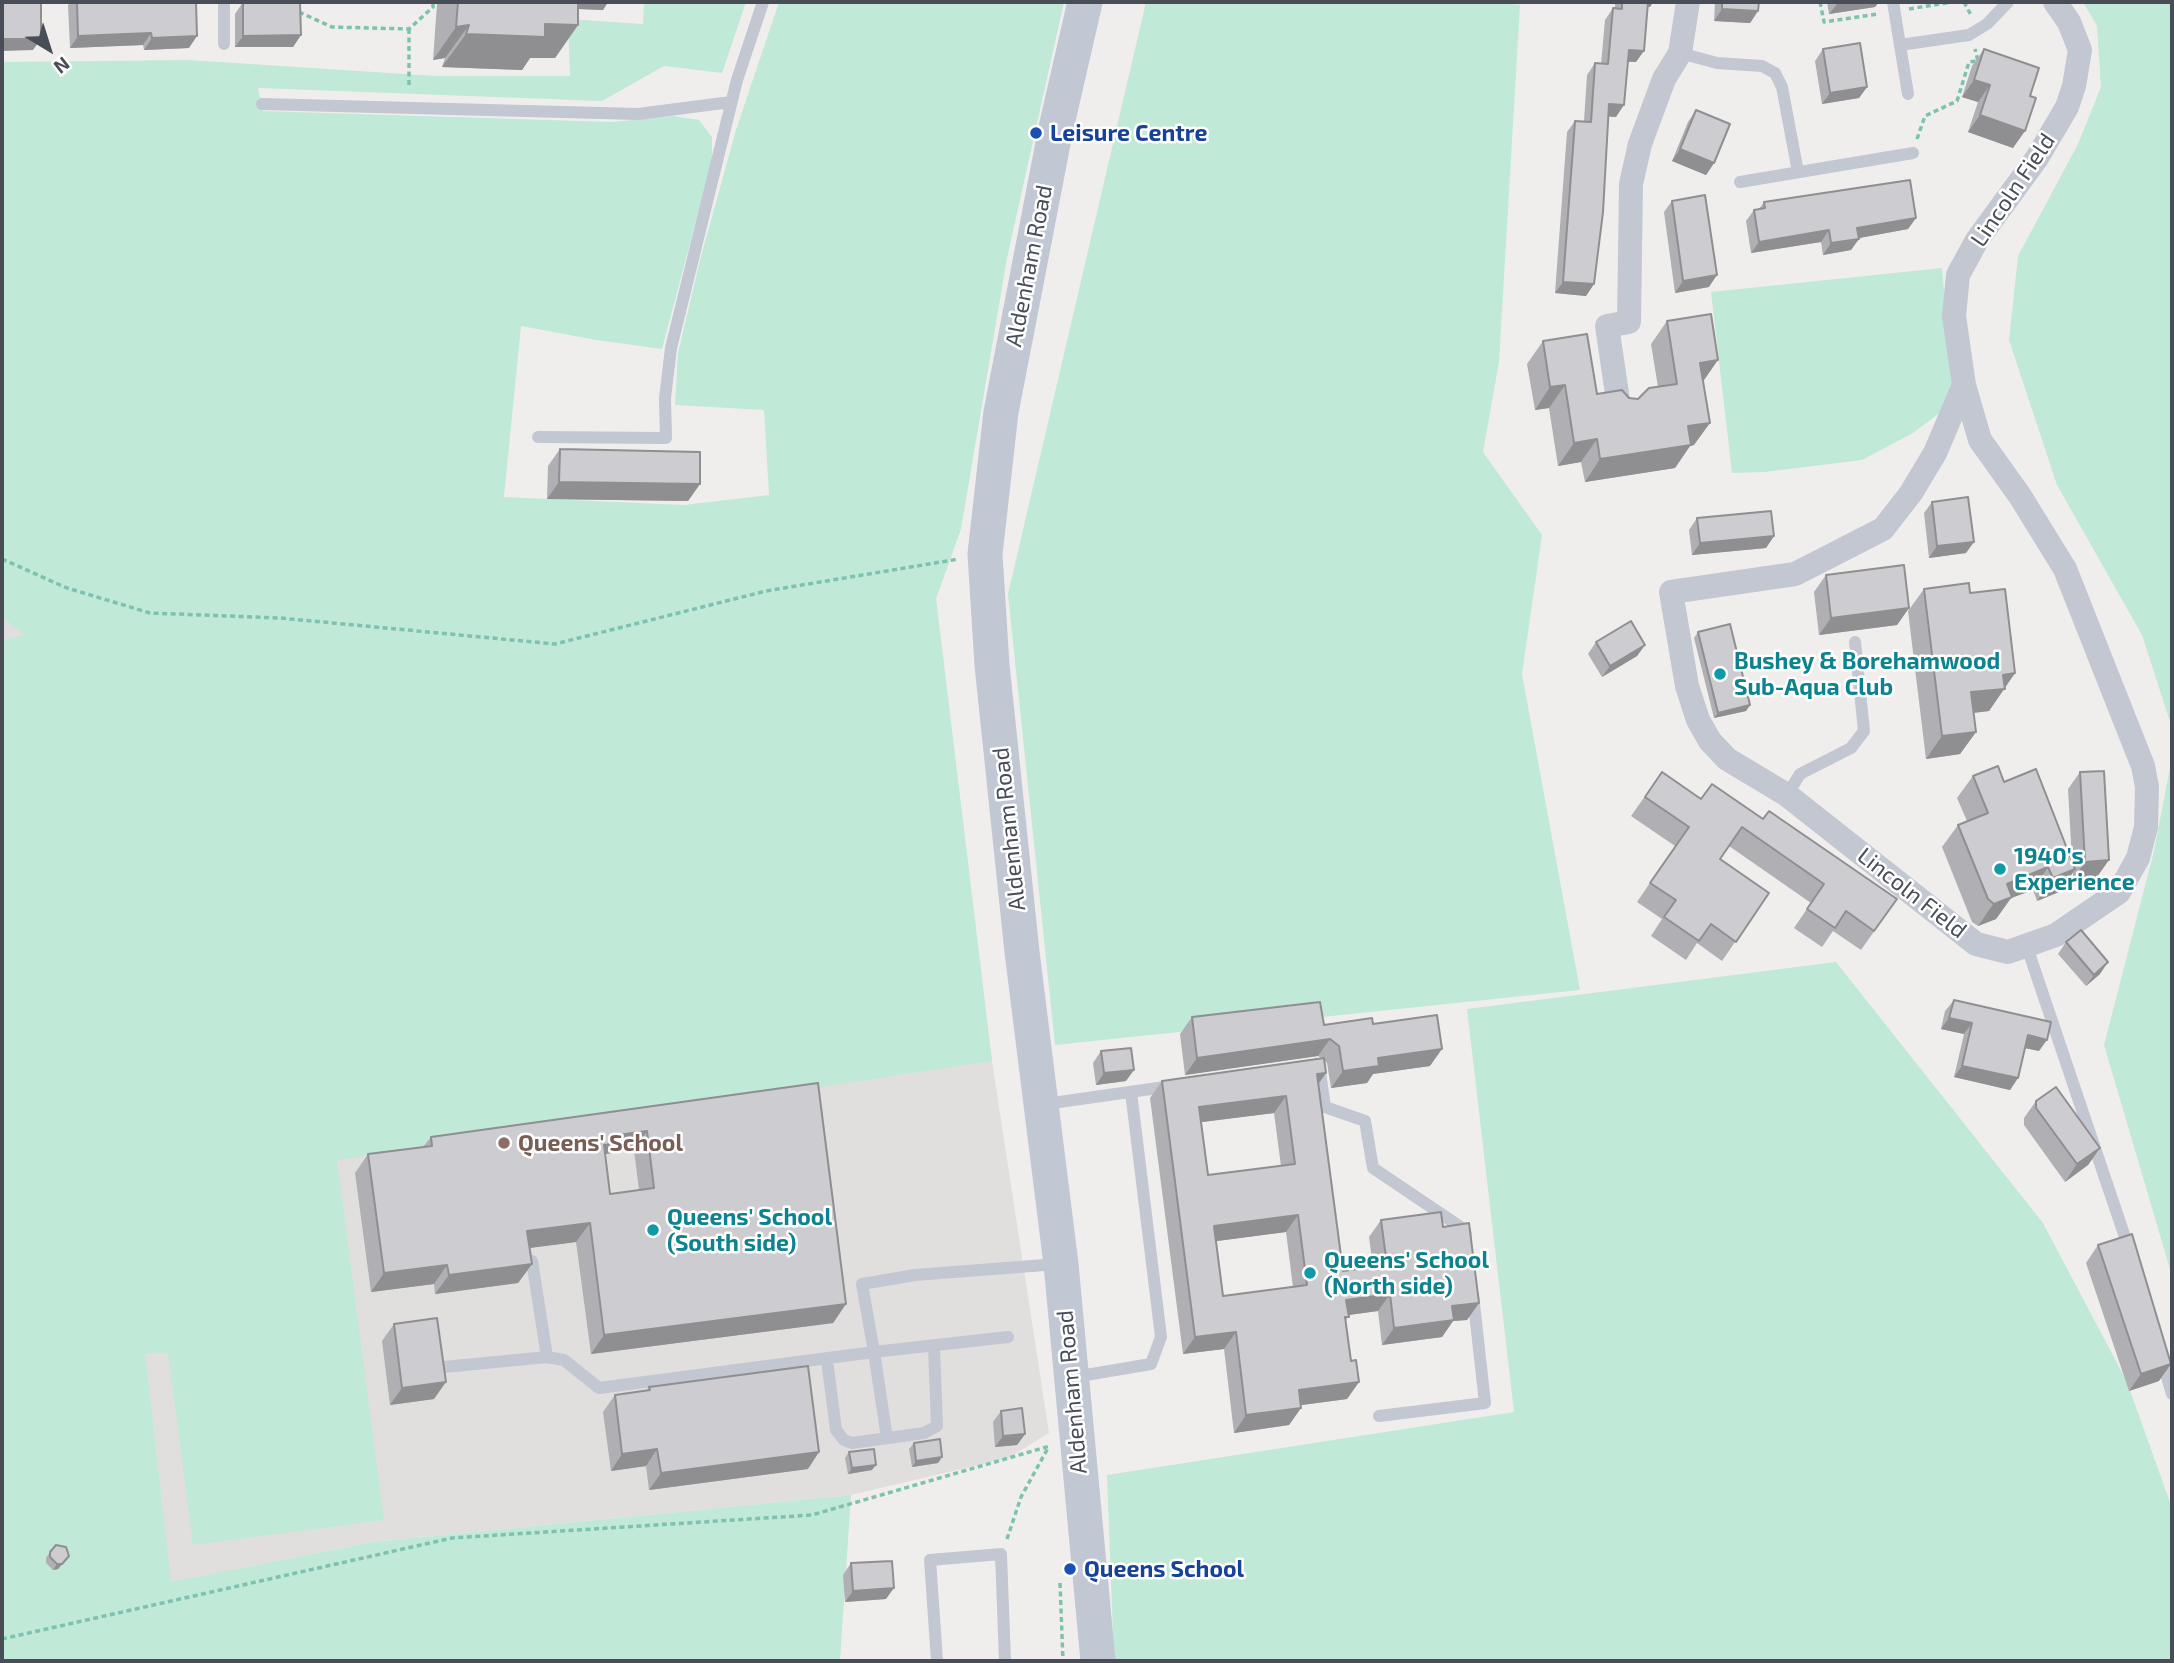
<!DOCTYPE html>
<html>
<head>
<meta charset="utf-8">
<style>
  body { margin:0 }
  #map { position:relative; width:2174px; height:1663px; overflow:hidden; background:#f0eeed; font-family:"Exo 2",sans-serif }
  canvas { display:block }
  .frame { position:absolute; inset:0; border:4px solid #484d58; pointer-events:none }
  .north { position:absolute; left:14px; top:14px; width:70px; height:70px; -webkit-text-stroke:5px #fff; paint-order:stroke; rotate:142deg; font-size:19px; font-weight:700; line-height:28px; text-align:center; color:#484d58 }
  .north::after { content:''; display:block; margin:auto; width:24px; height:32px; background:#484d58; clip-path:polygon(50% 0,100% 100%,50% 72%,0 100%) }
</style>
</head>
<body>
<div id="map">
<canvas width="2174" height="1663"></canvas>
<div class="frame"></div>
<div class="north">N</div>
</div>
<script>
const ctx = document.querySelector('canvas').getContext('2d');
ctx.lineJoin = 'round';
function fillPath(path, color) { ctx.fillStyle = color; ctx.fill(path, 'evenodd'); }
const toPath = rows => new Path2D(rows.map(r => 'M' + r).join(''));
function trace(path, color, width, dash) { ctx.strokeStyle = color; ctx.lineWidth = width; ctx.lineCap = dash ? 'butt' : 'round'; ctx.setLineDash(dash || []); ctx.stroke(path); }
function write(font, color, halo, rows, align = 'center') {
  ctx.font = font + ' "Exo 2",sans-serif'; ctx.lineWidth = 5; ctx.setLineDash([]); ctx.textBaseline = 'middle'; ctx.strokeStyle = halo; ctx.fillStyle = color; for (const [text, x, y, turn = 0] of rows) {
    ctx.save(); ctx.translate(x, y); ctx.rotate((+turn || 0) * Math.PI / 180); ctx.textAlign = isNaN(turn) ? turn : align; if (halo) ctx.strokeText(text, 0, 0); ctx.fillText(text, 0, 0); ctx.restore();
  }
}
const education = toPath([
  [936,599,992,1061,1049,1433,1008,1458,851,1495,373,1542,2,1616,2,617,25,635]
]);
const green = toPath([
  [644,2,746,2,722,73,664,66,602,101,258,88,263,111,612,122,673,116,699,120,712,137,712,161,662,349,596,340,521,326,504,497,684,505,769,495,764,410,675,405,678,353,700,260,736,130,779,2,1064,2,1007,258,961,529,936,599,992,1061,337,1160,384,1520,193,1545,168,1353,145,1353,171,1582,373,1542,851,1495,840,1661,2,1661,2,640,24,635,2,617,2,62,189,60,436,76,570,76,568,19,643,24],
  [1146,2,1494,2,1520,5,1499,362,1483,452,1542,535,1522,674,1580,990,1055,1045,1008,594],
  [2083,2,2172,2,2172,728,2142,635,2057,485,2009,340,2018,256,2078,144,2101,87,2097,26],
  [1942,268,1954,402,1913,433,1862,460,1765,472,1732,473,1711,292],
  [2172,757,2172,1276,2104,1045,2154,851],
  [1836,962,2043,1223,2127,1382,2172,1508,2172,1661,1114,1661,1107,1475,1514,1412,1467,1009]
]);
const path = toPath([
  [1820,2,1824,22,1877,14],
  [1964,2,1971,15],
  [1909,9,1952,2],
  [299,12,332,27,409,29,433,7,433,2],
  [409,29,409,85],
  [1917,139,1925,116,1957,101,1969,62,1978,61,1975,49],
  [2,559,67,588,150,613,280,618,555,644,766,591,959,559],
  [1007,1539,1021,1497,1048,1448],
  [1060,1583,1063,1661],
  [2,1639,452,1538,812,1515,1050,1446]
]);
const service = toPath([
  [224,2,224,44],
  [1893,2,1908,94],
  [1900,45,1969,35,1987,24,2008,2],
  [1680,53,1717,63,1762,66,1775,73,1782,87,1798,172],
  [262,104,638,114,731,102],
  [1740,182,1913,153],
  [538,437,666,438,665,398,671,348,737,80,763,2],
  [1787,795,1800,774,1851,748,1864,731,1855,642],
  [2027,947,2130,1252],
  [1319,1065,1325,1107,1365,1121,1373,1168,1465,1230,1466,1235],
  [1045,1104,1172,1086],
  [532,1261,547,1357],
  [2161,1357,2172,1394],
  [827,1360,836,1430,844,1440,852,1443,924,1433,937,1426,934,1347],
  [444,1367,547,1357,564,1360,599,1388,874,1352,862,1284,915,1275,1058,1264],
  [1074,1377,1151,1364,1161,1337,1131,1092],
  [1379,1416,1485,1403,1473,1295],
  [887,1438,874,1352,1008,1337],
  [937,1661,930,1560,1001,1554,1005,1661]
]);
const minor = toPath([
  [1964,385,1935,453,1911,493,1883,529,1795,574,1671,592,1687,686,1698,720,1710,741,1727,759,1787,795,1976,944,2008,952,2056,935,2119,892,2138,858,2146,827,2147,787,2143,766,2065,569,2020,496,1980,440,1964,385,1954,316,1958,275,1977,240,2037,158,2067,107,2074,86,2080,50,2069,22,2055,2],
  [1619,407,1607,326,1629,322,1631,184,1640,144,1664,79,1680,53,1688,2]
]);
const secondary = toPath([
  [1085,2,1056,128,1001,412,985,554,992,665,1022,952,1061,1264,1098,1661]
]);
const wall = toPath([
  [71,2,196,2,189,48,144,50,143,45,70,48,68,5],
  [243,2,301,35,293,47,235,47,235,14],
  [388,2,608,2,603,10,578,9,578,25,555,58,530,58,522,70,442,67,445,58,433,60,437,4,388,4],
  [1615,2,1653,2,1650,7,1647,7,1636,62,1628,62,1616,117,1609,116,1594,284,1586,296,1555,293,1567,132,1575,121,1584,121,1587,75,1595,63,1601,64,1605,20,1613,8,1615,8],
  [1715,2,1759,2,1758,11,1750,23,1714,21],
  [1827,2,1879,2,1875,7,1829,14],
  [1823,49,1867,87,1859,98,1822,104,1815,61],
  [1984,49,2030,96,2013,148,1968,132,1978,102,1962,97,1972,66],
  [1696,110,1714,163,1706,175,1672,161,1688,122],
  [1672,201,1709,287,1675,293,1664,212],
  [1764,202,1916,218,1908,229,1858,238,1851,250,1823,255,1821,242,1751,253,1746,221,1754,210,1759,209],
  [1667,321,1703,381,1694,445,1690,446,1675,468,1585,482,1581,462,1558,466,1549,408,1535,410,1527,364,1543,341,1597,394,1638,399,1658,387,1651,344],
  [560,449,700,484,688,501,547,499,548,466],
  [1932,502,1966,553,1929,558,1924,513],
  [1697,518,1774,536,1766,548,1692,555,1689,530],
  [1826,575,1909,608,1897,625,1819,635,1814,592],
  [1924,589,1970,593,2015,673,1989,711,1973,713,1976,732,1960,754,1926,759,1908,611],
  [1698,632,1750,705,1746,711,1714,718,1694,638],
  [1596,642,1645,645,1637,656,1602,677,1588,654],
  [1662,772,1701,799,1763,819,1897,899,1861,950,1833,931,1822,947,1794,928,1811,903,1729,846,1720,859,1769,893,1722,961,1697,943,1686,960,1651,936,1662,919,1637,902,1675,846,1631,816],
  [2080,772,2097,877,2073,879,2073,873,2059,892,2037,901,2033,890,2011,898,1996,919,1978,926,1972,922,1942,847,1958,825,1967,821,1957,798,1973,776,2004,782,2072,861,2068,789],
  [2066,942,2100,974,2086,986,2058,954],
  [1954,1000,2039,1051,2025,1048,2018,1078,2010,1090,1954,1077,1964,1034,1941,1029,1945,1011],
  [1192,1017,1324,1025,1373,1024,1430,1066,1373,1074,1367,1083,1331,1088,1327,1063,1324,1060,1326,1073,1318,1084,1343,1271,1373,1267,1369,1237,1381,1220,1443,1227,1479,1303,1467,1320,1453,1321,1442,1337,1382,1345,1378,1311,1348,1315,1346,1321,1351,1361,1359,1382,1347,1399,1301,1405,1301,1408,1289,1425,1234,1433,1224,1349,1183,1354,1150,1098,1162,1081,1321,1058,1318,1056,1185,1075,1180,1034],
  [1274,1113,1281,1166,1208,1175,1201,1122],
  [1286,1232,1293,1287,1223,1296,1216,1241],
  [1101,1051,1126,1081,1096,1085,1093,1063],
  [818,1083,846,1304,833,1323,591,1354,576,1242,529,1248,532,1264,518,1283,435,1294,434,1284,371,1292,355,1173,368,1154,423,1147,431,1137],
  [634,1150,639,1190,610,1194,605,1154],
  [2036,1101,2100,1148,2088,1165,2065,1182,2024,1125,2024,1118],
  [2098,1245,2159,1381,2129,1391,2086,1263],
  [394,1324,434,1399,390,1405,382,1341],
  [649,1387,808,1469,649,1490,646,1466,611,1471,603,1412,615,1395,646,1391],
  [1001,1411,1025,1434,1017,1445,995,1447,993,1422],
  [914,1443,942,1457,938,1463,912,1467,909,1449],
  [849,1452,872,1470,848,1474,845,1458],
  [50,1552,69,1556,58,1569,53,1570,46,1563,46,1558],
  [851,1563,886,1599,845,1602,843,1575]
]);
const shadedWall = toPath([
  [334,2,353,2,351,4,333,4],
  [389,2,439,2,437,4,388,4],
  [559,2,608,2,603,10,554,8],
  [1643,2,1653,2,1650,7,1640,6],
  [1844,2,1879,2,1875,7,1829,14,1838,3],
  [1722,9,1758,11,1750,23,1714,21],
  [545,24,578,25,555,58,530,58,522,70,442,67,466,34],
  [469,25,445,58,433,60,456,27],
  [151,33,143,45,70,48,78,36],
  [301,35,293,47,235,47,243,36],
  [197,36,189,48,144,50,152,38],
  [2,39,41,39,33,50,2,51],
  [1629,50,1644,51,1636,62,1621,61],
  [1974,80,1990,85,1978,102,1962,97],
  [1867,87,1859,98,1822,104,1830,93],
  [1609,104,1624,105,1616,117,1601,116],
  [1980,115,2025,131,2013,148,1968,132],
  [1680,149,1714,163,1706,175,1672,161],
  [1916,218,1908,229,1849,240,1857,228],
  [1829,230,1821,242,1751,253,1759,242],
  [1859,239,1851,250,1823,255,1831,243],
  [1717,275,1709,287,1675,293,1683,281],
  [1563,282,1594,284,1586,296,1555,293],
  [1718,360,1702,383,1700,363],
  [1565,385,1549,408,1535,410,1550,387],
  [1710,423,1694,445,1690,446,1675,468,1585,482,1600,459,1688,426],
  [1597,439,1581,462,1558,466,1574,443],
  [559,482,700,484,688,501,547,499],
  [1774,536,1766,548,1692,555,1700,543],
  [1974,542,1966,553,1929,558,1937,546],
  [1909,608,1897,625,1819,635,1831,618],
  [1645,645,1637,656,1602,677,1610,666],
  [2015,673,1989,711,1955,715,1971,692,2003,675],
  [1750,705,1746,711,1714,718,1718,713],
  [1976,732,1960,754,1926,759,1942,736],
  [2109,860,2097,877,2073,879,2085,862],
  [2048,867,2033,890,2011,898,1996,919,1978,926,2007,884],
  [2075,869,2059,892,2037,901,2053,878],
  [2108,962,2100,974,2086,986,2094,975],
  [1949,1018,1972,1023,1964,1034,1941,1029],
  [2028,1035,2047,1040,2039,1051,2020,1047],
  [1330,1039,1318,1056,1185,1075,1197,1058],
  [1442,1049,1430,1066,1373,1074,1367,1083,1331,1088,1343,1071,1378,1058],
  [1962,1066,2018,1078,2010,1090,1954,1077],
  [1134,1070,1126,1081,1096,1085,1104,1073],
  [1326,1073,1314,1090,1317,1074],
  [1286,1096,1274,1113,1187,1124,1199,1107],
  [647,1131,634,1150,605,1154,590,1164,610,1136],
  [2100,1148,2088,1165,2065,1182,2077,1164],
  [1298,1215,1286,1232,1202,1243,1214,1226],
  [590,1223,576,1242,514,1250,527,1231],
  [532,1264,518,1283,435,1294,449,1275],
  [447,1265,434,1284,371,1292,384,1273],
  [1390,1294,1378,1311,1334,1317,1346,1300],
  [1479,1303,1467,1320,1453,1321,1442,1337,1382,1345,1394,1328,1452,1306],
  [846,1304,833,1323,591,1354,604,1335],
  [1236,1332,1224,1349,1183,1354,1195,1337],
  [2171,1364,2159,1381,2129,1391,2141,1374],
  [446,1382,434,1399,390,1405,402,1388],
  [1359,1382,1347,1399,1287,1407,1299,1390],
  [1301,1408,1289,1425,1234,1433,1246,1415],
  [1025,1434,1017,1445,995,1447,1003,1436],
  [657,1449,646,1466,611,1471,622,1454],
  [819,1452,808,1469,649,1490,661,1473],
  [942,1457,938,1463,912,1467,916,1461],
  [876,1465,872,1470,848,1474,852,1468],
  [69,1556,58,1569,53,1570,57,1564],
  [894,1588,886,1599,845,1602,853,1591]
]);
const building = toPath([
  [2,2,41,2,41,39,2,39,2,2],
  [77,2,196,2,197,36,152,38,151,33,78,36,77,2],
  [243,2,300,2,301,35,243,36,243,2],
  [458,2,578,2,578,25,545,24,545,37,466,34,469,25,456,27,458,2],
  [1622,2,1648,2,1644,51,1629,50,1624,105,1609,104,1603,212,1594,284,1563,282,1575,121,1591,122,1595,63,1608,64,1613,8,1622,9,1622,2],
  [1722,2,1759,2,1758,11,1722,9,1722,2],
  [1860,43,1867,87,1830,93,1823,49,1860,43],
  [1984,49,2039,68,2030,96,2036,98,2025,131,1980,115,1990,85,1974,80,1984,49],
  [1696,110,1730,124,1714,163,1680,149,1696,110],
  [1910,180,1916,218,1857,228,1859,239,1831,243,1829,230,1759,242,1754,210,1765,208,1764,202,1910,180],
  [1705,195,1717,275,1683,281,1672,201,1705,195],
  [1711,314,1718,360,1700,363,1710,423,1688,426,1691,445,1600,459,1597,439,1574,443,1565,385,1550,387,1543,341,1587,334,1597,394,1622,390,1629,398,1638,399,1649,388,1677,384,1667,321,1711,314],
  [560,449,700,452,700,484,559,482,560,449],
  [1968,497,1974,542,1937,546,1932,502,1968,497],
  [1771,511,1774,536,1700,543,1697,518,1771,511],
  [1904,565,1909,608,1831,618,1826,575,1904,565],
  [1969,583,1970,593,2005,589,2015,673,2003,675,2005,689,1971,692,1976,732,1942,736,1924,589,1969,583],
  [1631,621,1645,645,1610,666,1596,642,1631,621],
  [1730,624,1750,705,1718,713,1698,632,1730,624],
  [1998,766,2004,782,2036,769,2075,869,2053,878,2048,867,2007,884,2012,897,1994,904,1988,899,1958,825,1988,813,1973,776,1998,766],
  [2104,771,2109,860,2085,862,2080,772,2104,771],
  [1662,772,1701,799,1712,784,1763,819,1769,811,1897,899,1874,931,1846,911,1835,928,1807,909,1824,884,1742,827,1720,859,1769,893,1736,942,1711,924,1699,941,1664,917,1676,900,1650,883,1689,827,1645,797,1662,772],
  [2081,930,2108,962,2094,975,2066,942,2081,930],
  [1954,1000,2051,1022,2047,1040,2028,1035,2018,1078,1962,1066,1972,1023,1949,1018,1954,1000],
  [1320,1002,1324,1025,1372,1018,1373,1024,1437,1015,1442,1049,1378,1058,1379,1066,1343,1071,1339,1046,1330,1039,1197,1058,1192,1017,1320,1002],
  [1131,1048,1134,1070,1104,1073,1101,1051,1131,1048],
  [1324,1058,1326,1073,1317,1074,1343,1271,1387,1265,1381,1220,1441,1212,1443,1227,1469,1223,1479,1303,1452,1306,1454,1320,1394,1328,1390,1294,1346,1300,1349,1317,1345,1317,1351,1361,1356,1360,1359,1382,1299,1390,1301,1408,1246,1415,1236,1332,1195,1337,1162,1081,1324,1058],
  [1286,1096,1295,1164,1208,1175,1199,1107,1286,1096],
  [1298,1215,1307,1285,1223,1296,1214,1226,1298,1215],
  [818,1083,846,1304,604,1335,590,1223,527,1231,532,1264,449,1275,447,1265,384,1273,368,1154,432,1146,431,1137,818,1083],
  [647,1131,654,1188,610,1194,604,1145,611,1144,610,1136,647,1131],
  [2056,1087,2100,1148,2077,1164,2036,1108,2036,1101,2056,1087],
  [2132,1234,2171,1364,2141,1374,2098,1245,2132,1234],
  [437,1318,446,1382,402,1388,394,1324,437,1318],
  [808,1366,819,1452,661,1473,657,1449,622,1454,615,1395,650,1390,649,1387,808,1366],
  [1022,1408,1025,1434,1003,1436,1001,1411,1022,1408],
  [940,1439,942,1457,916,1461,914,1443,940,1439],
  [874,1449,876,1465,852,1468,849,1452,874,1449],
  [56,1545,66,1547,69,1556,62,1564,57,1564,50,1557,50,1552,56,1545],
  [892,1561,894,1588,853,1591,851,1563,892,1561]
]);
const markers = [
  [1036,133,7,"#1a4fb4"],
  [1720,674,7,"#0f9aa8"],
  [2000,869,7,"#0f9aa8"],
  [504,1143,7,"#8d6e63"],
  [653,1230,7,"#0f9aa8"],
  [1310,1273,7,"#0f9aa8"],
  [1070,1569,7,"#1a4fb4"]
];
const transitNames = [
  ["Leisure Centre",1050,133],
  ["Queens School",1084,1569]
];
const streetNames = [
  ["Lincoln Field",2013,190,-56],
  ["Aldenham Road",1029,266,-79],
  ["Aldenham Road",1009,829,-96],
  ["Lincoln Field",1912,893,38],
  ["Aldenham Road",1072,1392,-95]
];
const cultureNames = [
  ["Bushey & Borehamwood",1734,661],
  ["Sub-Aqua Club",1734,687],
  ["1940's",2014,856],
  ["Experience",2014,882],
  ["Queens' School",667,1217],
  ["(South side)",667,1243],
  ["Queens' School",1324,1260],
  ["(North side)",1324,1286]
];
const educationNames = [
  ["Queens' School",518,1143]
];
fillPath(education, '#e0dfde');
fillPath(green, '#c0e9d8');
trace(path, '#7dc2ae', 3.5, [5, 3.5]);
trace(service, '#c2c7d1', 12);
trace(minor, '#c2c7d1', 24);
trace(secondary, '#c2c7d4', 35);
fillPath(wall, '#afafb4');
fillPath(shadedWall, '#8f8f92');
fillPath(building, '#ccccd1');
trace(building, '#8f8f92', 2);
for (const [x, y, r, color] of markers) { const dot = new Path2D(); dot.arc(x, y, r, 0, 2 * Math.PI); ctx.fillStyle = color; ctx.fill(dot); trace(dot, '#fff', 2.5); }
write('bold 23px', '#164399', '#fff', transitNames, 'left');
write('23px', '#484d58', '#fff', streetNames);
write('bold 23px', '#0d838f', '#fff', cultureNames, 'left');
write('bold 23px', '#785e54', '#fff', educationNames, 'left');
</script>
</body>
</html>
